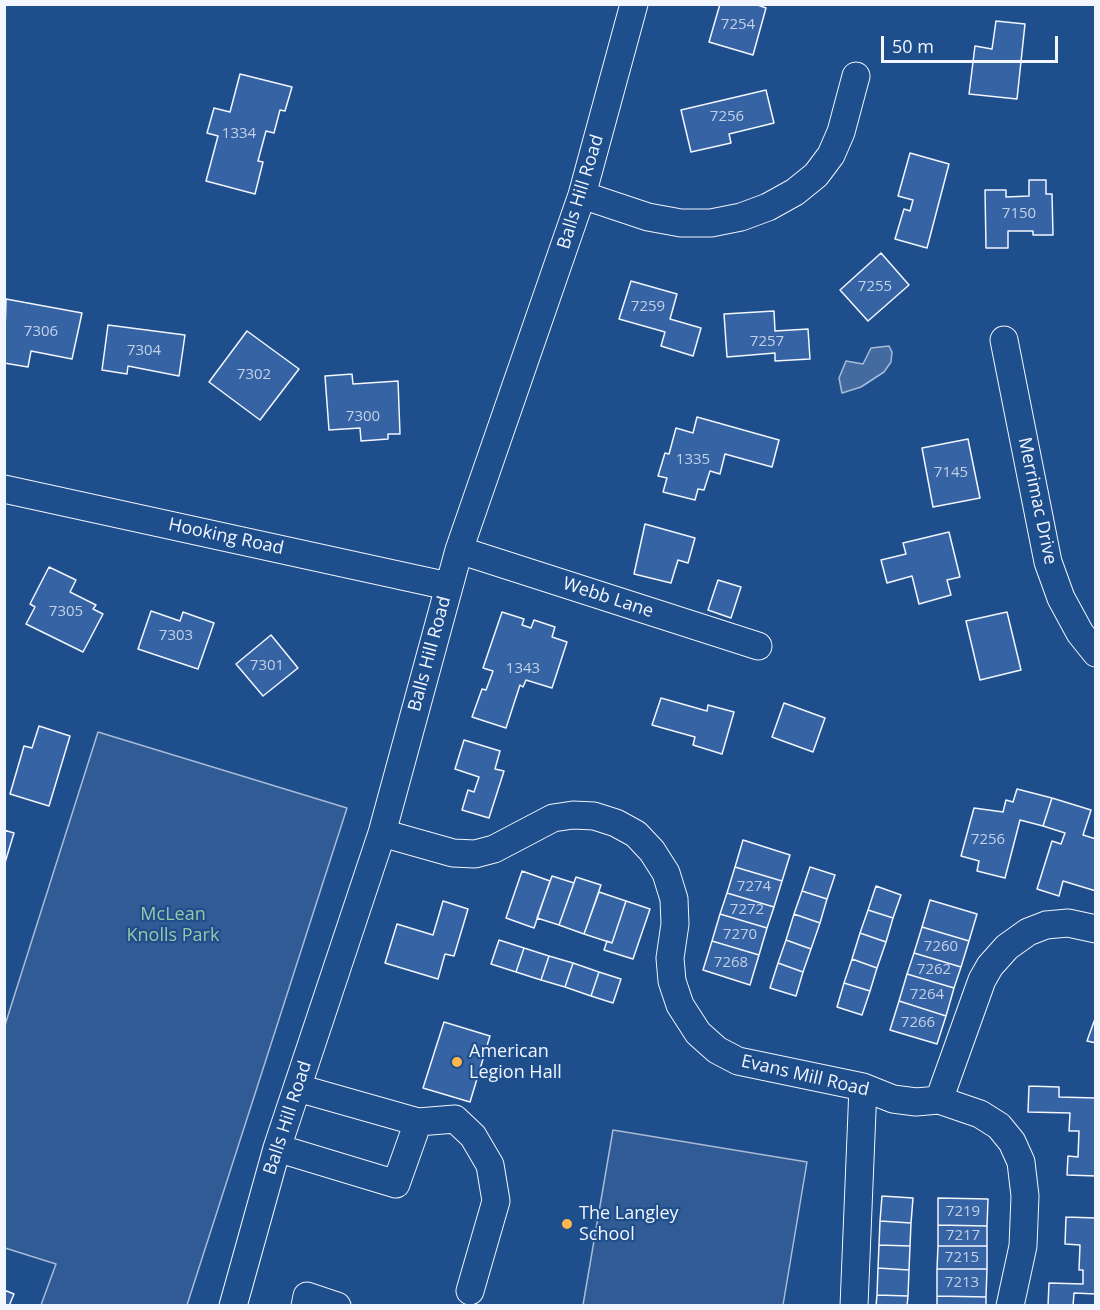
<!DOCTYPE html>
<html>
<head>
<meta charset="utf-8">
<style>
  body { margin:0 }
  #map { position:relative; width:1100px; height:1310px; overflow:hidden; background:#1f4e8c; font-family:"Open Sans",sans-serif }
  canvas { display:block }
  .frame { position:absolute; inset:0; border:6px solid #f2f6ff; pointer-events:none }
  .scale { position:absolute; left:881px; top:36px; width:177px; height:27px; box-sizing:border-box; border:3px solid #f2f6ff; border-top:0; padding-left:8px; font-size:18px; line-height:21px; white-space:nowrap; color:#f2f6ff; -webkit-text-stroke:4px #1f4e8c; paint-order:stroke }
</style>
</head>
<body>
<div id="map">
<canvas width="1100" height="1310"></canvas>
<div class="frame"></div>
<div class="scale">50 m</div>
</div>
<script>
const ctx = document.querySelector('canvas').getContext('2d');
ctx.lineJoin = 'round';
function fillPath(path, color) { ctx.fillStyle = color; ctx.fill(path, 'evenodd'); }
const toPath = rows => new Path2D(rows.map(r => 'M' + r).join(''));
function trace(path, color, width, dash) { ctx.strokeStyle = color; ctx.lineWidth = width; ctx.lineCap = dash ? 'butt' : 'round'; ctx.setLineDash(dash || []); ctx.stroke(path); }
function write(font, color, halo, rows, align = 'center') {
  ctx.font = font + ' "Open Sans",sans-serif'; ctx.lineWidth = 4.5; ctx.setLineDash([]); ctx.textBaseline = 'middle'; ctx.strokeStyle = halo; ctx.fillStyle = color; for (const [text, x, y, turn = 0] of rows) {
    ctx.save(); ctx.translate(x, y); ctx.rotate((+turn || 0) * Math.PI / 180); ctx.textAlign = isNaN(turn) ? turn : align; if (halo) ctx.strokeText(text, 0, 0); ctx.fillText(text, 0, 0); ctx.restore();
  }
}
const built = toPath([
  [98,732,347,808,187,1305,41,1305,56,1264,5,1248,5,1025,98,732],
  [613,1130,807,1162,783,1305,583,1305,613,1130]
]);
const water = toPath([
  [889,346,892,352,891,362,884,372,861,387,842,393,839,378,846,361,863,364,871,348,889,346]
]);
const building = toPath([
  [720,4,755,4,766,8,753,55,709,42,720,4],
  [996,21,1025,24,1017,99,969,94,975,46,992,49,996,21],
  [240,74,292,87,285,111,280,110,274,133,266,131,258,161,263,162,255,194,206,181,218,136,207,133,214,108,230,112,240,74],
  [766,90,774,123,729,134,731,143,691,152,681,110,766,90],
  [910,153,949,164,927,248,895,239,904,209,910,211,913,200,898,196,910,153],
  [1029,180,1046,180,1046,194,1052,194,1053,235,1033,235,1033,231,1008,231,1008,248,986,248,985,190,1006,190,1006,197,1029,196,1029,180],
  [881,253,909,285,868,321,840,290,881,253],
  [631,281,677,294,670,319,701,328,693,356,661,346,665,332,619,319,631,281],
  [6,299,82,313,72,359,31,351,28,367,4,363,6,299],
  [774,311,775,331,808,329,810,359,775,361,775,353,727,357,724,314,774,311],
  [108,325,185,335,179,376,128,366,127,374,102,370,108,325],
  [247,331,299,369,260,420,209,382,247,331],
  [352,374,353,384,398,381,400,434,388,434,388,439,361,441,360,428,329,430,325,376,352,374],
  [697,417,779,440,772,467,725,454,720,474,710,471,704,490,698,489,695,500,663,492,667,478,658,476,665,453,669,454,676,428,693,433,697,417],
  [968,439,980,498,933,507,922,448,968,439],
  [645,524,695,538,688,563,678,560,671,583,634,574,645,524],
  [949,532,960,577,947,580,951,595,919,604,912,576,887,583,881,560,906,554,903,543,949,532],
  [49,567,76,580,70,592,96,605,93,609,103,614,83,652,26,624,35,607,30,604,49,567],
  [718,580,741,587,731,618,708,610,718,580],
  [151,611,180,621,183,612,214,623,198,669,138,649,151,611],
  [502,612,524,619,522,625,531,628,534,620,555,627,552,637,567,642,552,688,526,680,523,687,520,685,506,728,472,717,482,689,486,690,493,671,483,668,502,612],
  [1007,612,1021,670,980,680,966,621,1007,612],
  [271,635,298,668,263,696,236,664,271,635],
  [661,698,707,711,708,705,734,712,722,754,693,745,695,737,652,725,661,698],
  [784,703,825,718,813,752,772,737,784,703],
  [39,726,70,736,49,806,10,794,24,746,32,748,39,726],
  [464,740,500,751,495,769,504,771,489,818,462,810,468,790,474,792,479,777,455,769,464,740],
  [1017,789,1052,798,1043,826,1020,820,1005,878,977,871,979,861,961,856,974,808,1003,812,1006,800,1013,802,1017,789],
  [1052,798,1091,810,1083,835,1096,839,1096,891,1063,881,1059,896,1037,889,1052,841,1061,844,1065,833,1043,826,1052,798],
  [4,830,14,833,4,866,4,830],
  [743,840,790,855,782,881,735,867,743,840],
  [735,867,782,881,774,907,727,893,735,867],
  [810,867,835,875,827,899,802,891,810,867],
  [522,871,550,881,534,928,506,918,522,871],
  [552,876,574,883,559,925,537,918,552,876],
  [576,877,601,885,584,934,559,925,576,877],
  [876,886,901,895,893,918,868,910,876,886],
  [802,891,827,899,820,923,794,914,802,891],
  [599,892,626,901,612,943,584,934,599,892],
  [727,893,774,907,767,928,720,914,727,893],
  [930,900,977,914,969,941,922,927,930,900],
  [443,901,468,909,454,956,445,954,438,979,385,963,397,924,433,935,443,901],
  [626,901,650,909,633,959,604,950,607,941,612,943,626,901],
  [868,910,893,918,886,942,860,933,868,910],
  [720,914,767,928,759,955,712,941,720,914],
  [794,914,820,923,811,949,786,940,794,914],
  [922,927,969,941,961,967,914,953,922,927],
  [860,933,886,942,877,968,852,959,860,933],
  [499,940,524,948,516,972,491,964,499,940],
  [786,940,811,949,803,972,778,963,786,940],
  [712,941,759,955,750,985,703,970,712,941],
  [524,948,549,956,541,980,516,972,524,948],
  [914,953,961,967,954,988,907,974,914,953],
  [549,956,573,963,565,987,541,980,549,956],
  [852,959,877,968,870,991,844,983,852,959],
  [573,963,599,972,591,996,565,987,573,963],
  [778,963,803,972,796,996,770,988,778,963],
  [599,972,621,979,613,1003,591,996,599,972],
  [907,974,954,988,946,1016,899,1001,907,974],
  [844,983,870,991,862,1015,837,1007,844,983],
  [899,1001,946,1016,937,1044,890,1030,899,1001],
  [1096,1016,1096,1043,1087,1041,1096,1016],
  [444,1022,490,1036,470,1102,423,1088,444,1022],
  [1029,1086,1059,1087,1059,1097,1096,1098,1096,1176,1067,1175,1068,1156,1078,1157,1079,1131,1069,1131,1070,1113,1028,1112,1029,1086],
  [882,1196,913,1198,911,1223,880,1221,882,1196],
  [938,1198,988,1199,987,1226,938,1225,938,1198],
  [1066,1217,1096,1218,1096,1294,1074,1293,1073,1306,1048,1306,1049,1283,1083,1284,1083,1270,1079,1270,1080,1245,1065,1244,1066,1217],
  [880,1221,911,1223,910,1246,879,1245,880,1221],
  [938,1225,987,1226,987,1246,938,1246,938,1225],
  [879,1245,910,1246,909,1270,878,1268,879,1245],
  [938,1246,987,1246,987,1269,937,1269,938,1246],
  [878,1268,909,1270,908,1296,877,1295,878,1268],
  [937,1269,987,1269,986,1297,937,1296,937,1269],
  [4,1290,14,1294,9,1306,4,1306,4,1290],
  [877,1295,908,1296,907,1306,876,1306,877,1295],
  [937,1296,986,1297,986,1306,937,1306,937,1296]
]);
const minor = toPath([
  [582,195,648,217,681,223,711,223,741,217,768,207,795,192,816,175,831,155,841,132,856,76],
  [1004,340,1048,562,1061,598,1080,633,1096,653],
  [4,489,448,586],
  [459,550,758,646],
  [382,833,453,853,475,854,494,849,553,818,573,815,594,816,616,823,636,834,652,851,666,873,674,899,675,924,670,958,672,981,680,1005,698,1033,717,1050,738,1061,863,1087,893,1099,916,1102,939,1100,980,1114,999,1126,1012,1142,1021,1162,1025,1196,1023,1246,1010,1306],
  [939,1100,982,980,990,966,1007,947,1028,932,1046,925,1068,923,1096,929],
  [418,1122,455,1119,473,1136,490,1165,496,1201,470,1291],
  [277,1148,396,1184,418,1122,298,1088],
  [233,1306,277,1148,382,833,459,550,582,195,634,4],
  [305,1306,307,1296,337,1306],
  [854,1306,863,1087]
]);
const markers = [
  [457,1062,6,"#ffb74d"],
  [567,1224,6,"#ffb74d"]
];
const numberNames = [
  ["7254",738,25],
  ["7256",727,117],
  ["1334",239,134],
  ["7150",1019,214],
  ["7255",875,287],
  ["7259",648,307],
  ["7306",41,332],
  ["7257",767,342],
  ["7304",144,351],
  ["7302",254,375],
  ["7300",363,417],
  ["1335",693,460],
  ["7145",951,473],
  ["7305",66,612],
  ["7303",176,636],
  ["7301",267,666],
  ["1343",523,669],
  ["7256",988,840],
  ["7274",754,887],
  ["7272",747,910],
  ["7270",740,935],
  ["7260",941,947],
  ["7268",731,963],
  ["7262",934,970],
  ["7264",927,995],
  ["7266",918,1023],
  ["7219",963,1212],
  ["7217",963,1236],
  ["7215",962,1258],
  ["7213",962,1283]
];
const streetNames = [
  ["Balls Hill Road",581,192,-73],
  ["Merrimac Drive",1037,501,78],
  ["Hooking Road",226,537,12],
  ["Webb Lane",608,598,18],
  ["Balls Hill Road",430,654,-75],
  ["Evans Mill Road",805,1076,13],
  ["Balls Hill Road",288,1118,-72]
];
const parkNames = [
  ["McLean",173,915],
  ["Knolls Park",173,936]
];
const poiNames = [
  ["American",469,1052],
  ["Legion Hall",469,1073],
  ["The Langley",579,1214],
  ["School",579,1235]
];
fillPath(built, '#305b95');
trace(built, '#a8bbd7', 1.5);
fillPath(water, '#446ba0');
trace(water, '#a8bbd7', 1.5);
fillPath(building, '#3563a3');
trace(building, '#f2f6ff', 1.5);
trace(minor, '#f2f6ff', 29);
trace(minor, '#1f4e8c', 27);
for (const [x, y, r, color] of markers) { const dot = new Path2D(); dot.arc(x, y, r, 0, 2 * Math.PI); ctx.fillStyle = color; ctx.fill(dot); trace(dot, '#1f4e8c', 2); }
write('15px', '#c3d1e8', null, numberNames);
write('18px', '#f2f6ff', '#1f4e8c', streetNames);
write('18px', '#97c8a6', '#1f4e8c', parkNames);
write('18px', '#f2f6ff', '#1f4e8c', poiNames, 'left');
</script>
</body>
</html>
